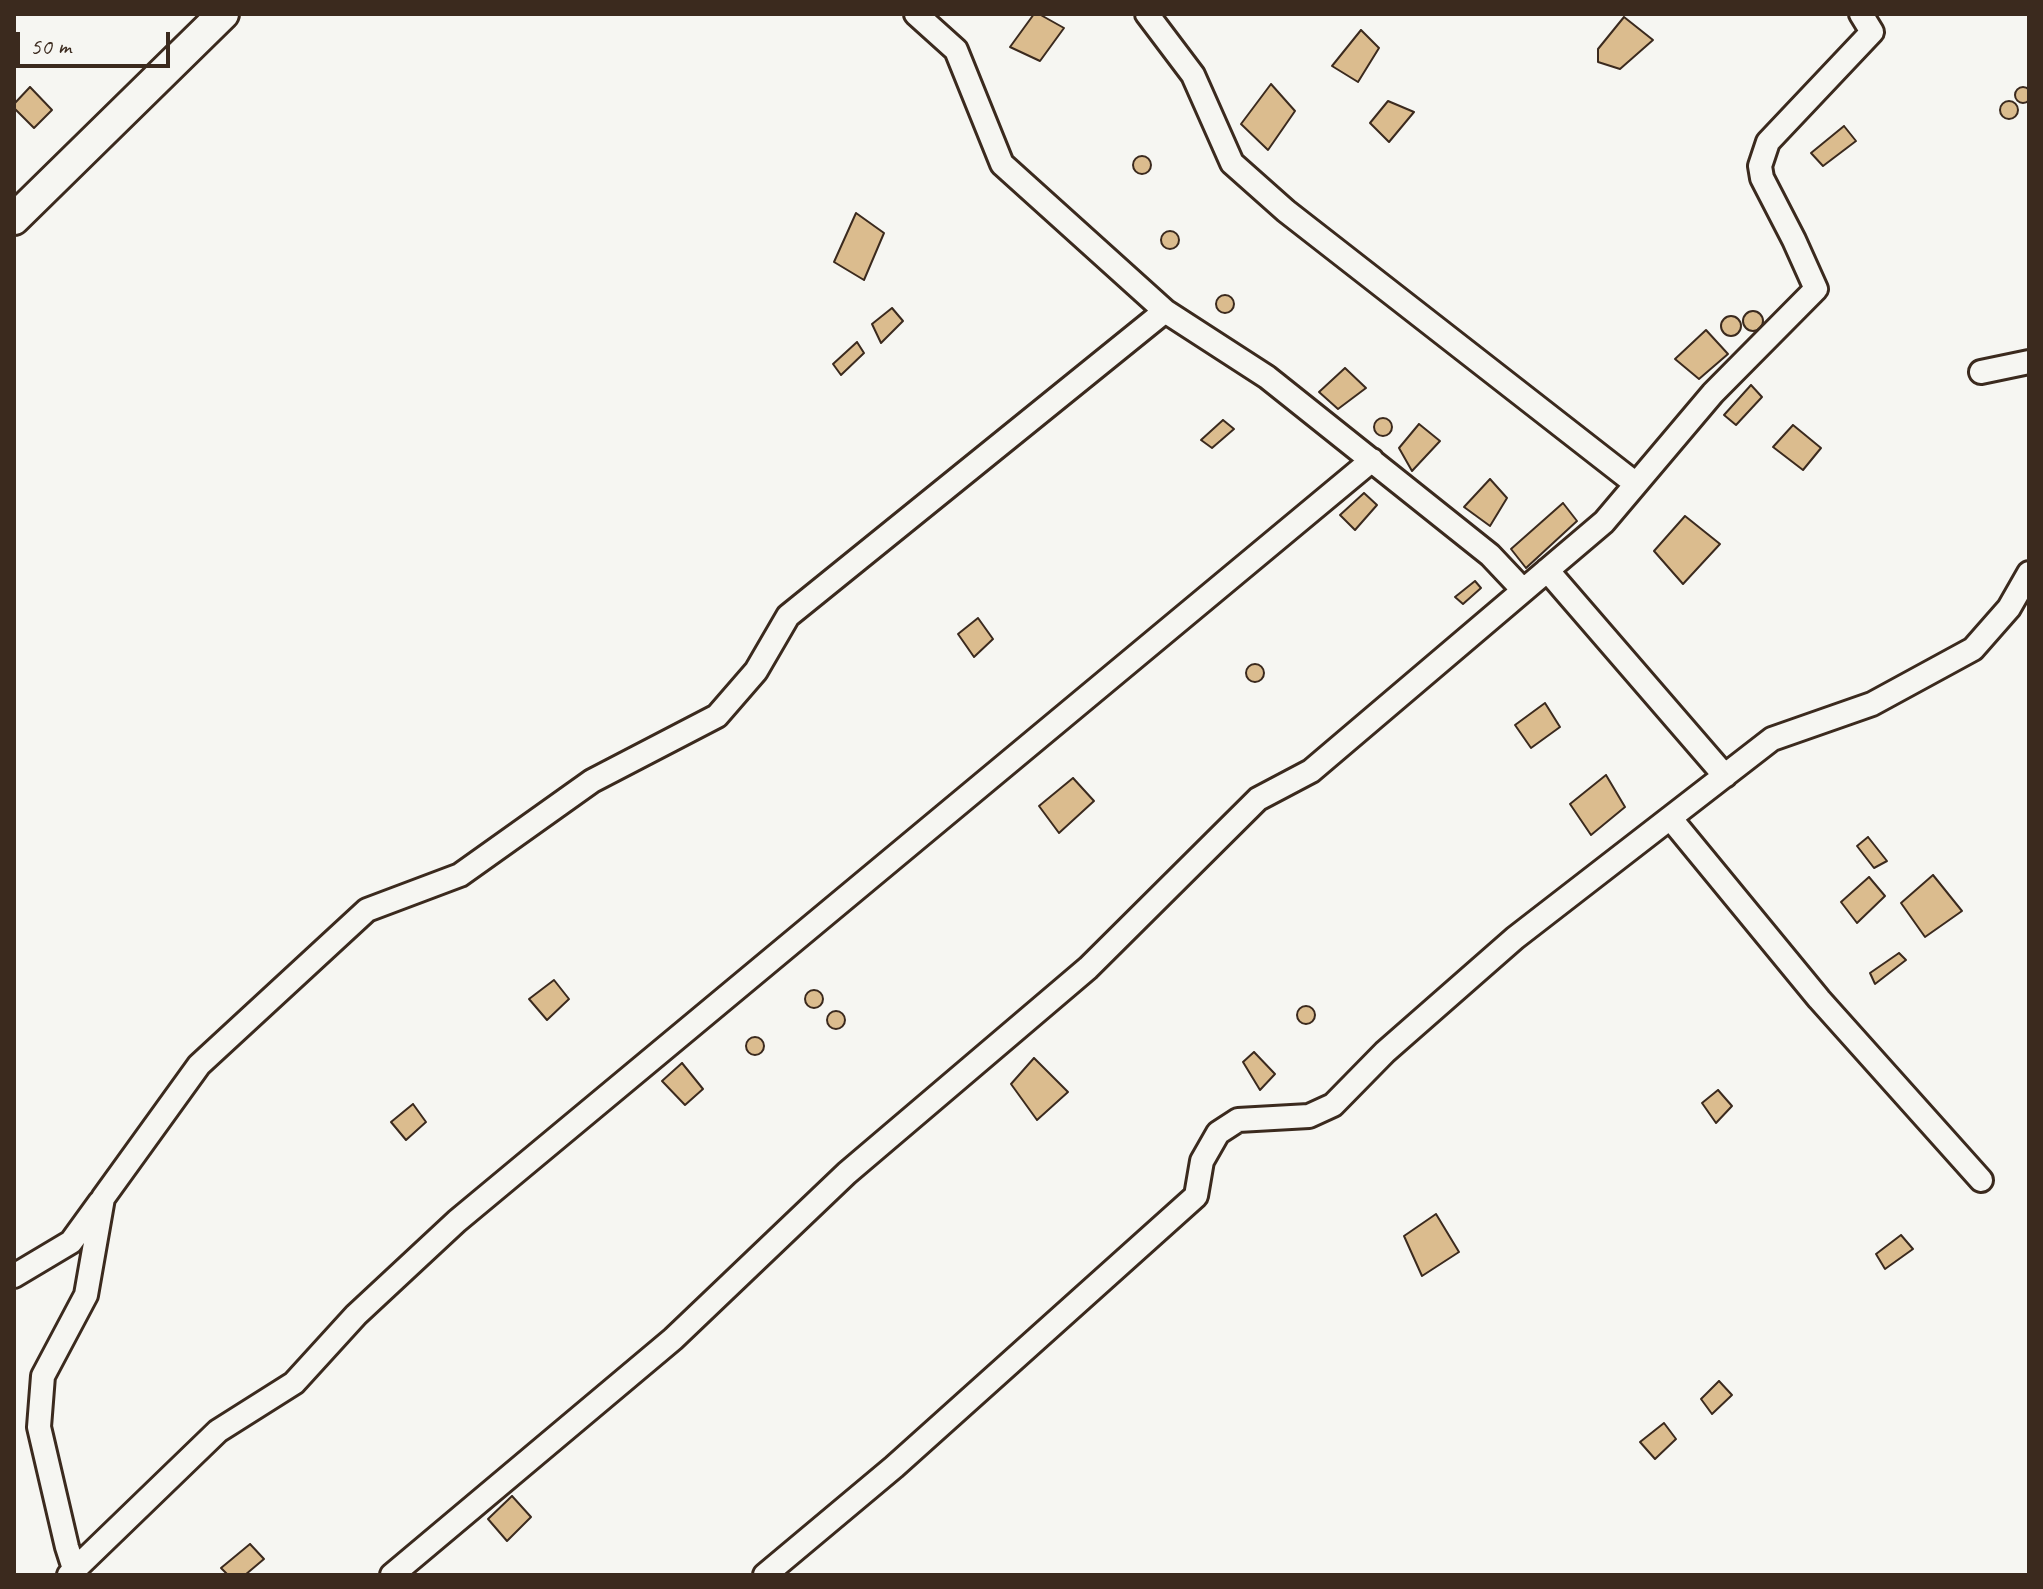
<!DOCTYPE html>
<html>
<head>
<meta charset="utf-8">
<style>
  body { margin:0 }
  #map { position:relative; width:2043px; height:1589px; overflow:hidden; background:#f6f6f2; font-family:Caveat,sans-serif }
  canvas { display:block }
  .frame { position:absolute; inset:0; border:16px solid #3b2a1e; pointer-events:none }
  .scale { position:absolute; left:16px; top:32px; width:154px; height:36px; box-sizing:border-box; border:4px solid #3b2a1e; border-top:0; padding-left:10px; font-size:24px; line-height:28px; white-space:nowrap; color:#3b2a1e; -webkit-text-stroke:6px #f6f6f2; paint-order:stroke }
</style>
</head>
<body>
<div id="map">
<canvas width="2043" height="1589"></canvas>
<div class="frame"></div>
<div class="scale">50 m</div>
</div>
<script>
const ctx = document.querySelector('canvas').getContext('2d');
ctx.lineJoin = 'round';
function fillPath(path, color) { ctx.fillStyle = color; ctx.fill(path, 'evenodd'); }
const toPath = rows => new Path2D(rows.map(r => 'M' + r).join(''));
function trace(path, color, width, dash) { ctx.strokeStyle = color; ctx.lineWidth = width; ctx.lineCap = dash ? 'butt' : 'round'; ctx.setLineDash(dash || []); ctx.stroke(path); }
const building = toPath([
  [1034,14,1039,14,1064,28,1040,61,1010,47,1034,14],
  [1624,17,1653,40,1620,69,1598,62,1598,49,1624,17],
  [1361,30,1379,48,1358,82,1332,66,1361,30],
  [1271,84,1295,111,1268,150,1241,124,1271,84],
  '2015 95a8 8 0 1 1 16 0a8 8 0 1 1-16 0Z',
  [30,87,52,110,34,128,14,108,14,104,30,87],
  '2000 110a9 9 0 1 1 18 0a9 9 0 1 1-18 0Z',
  [1388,101,1414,112,1389,142,1370,123,1388,101],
  [1844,126,1856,141,1823,166,1811,153,1844,126],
  '1133 165a9 9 0 1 1 18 0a9 9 0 1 1-18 0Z',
  [856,213,884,233,864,280,834,262,856,213],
  '1161 240a9 9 0 1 1 18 0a9 9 0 1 1-18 0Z',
  '1216 304a9 9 0 1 1 18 0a9 9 0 1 1-18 0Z',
  [892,308,903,321,881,343,872,324,892,308],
  '1743 321a10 10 0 1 1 20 0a10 10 0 1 1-20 0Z',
  '1721 326a10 10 0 1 1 20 0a10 10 0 1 1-20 0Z',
  [1706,330,1728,354,1699,379,1675,359,1706,330],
  [857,342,864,353,841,375,833,364,857,342],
  [1345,368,1366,388,1338,409,1319,392,1345,368],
  [1751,385,1762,397,1736,425,1724,415,1751,385],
  '1374 427a9 9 0 1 1 18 0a9 9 0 1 1-18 0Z',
  [1223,420,1234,429,1212,448,1201,440,1223,420],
  [1419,424,1440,441,1412,471,1399,448,1419,424],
  [1793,425,1821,448,1803,470,1773,447,1793,425],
  [1490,479,1507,498,1490,526,1464,507,1490,479],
  [1364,493,1377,505,1355,530,1340,515,1364,493],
  [1563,503,1577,521,1526,568,1511,549,1563,503],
  [1685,516,1720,544,1683,584,1654,551,1685,516],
  [1475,581,1481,588,1463,604,1455,597,1475,581],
  [978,618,993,639,974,657,958,634,978,618],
  '1246 673a9 9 0 1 1 18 0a9 9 0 1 1-18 0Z',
  [1545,703,1560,727,1531,748,1515,725,1545,703],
  [1606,775,1625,807,1591,835,1570,804,1606,775],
  [1073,778,1094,801,1059,833,1039,806,1073,778],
  [1868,837,1887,861,1874,868,1857,846,1868,837],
  [1933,875,1962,911,1925,937,1901,903,1933,875],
  [1869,877,1885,896,1857,923,1841,902,1869,877],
  [1899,953,1906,960,1875,984,1870,973,1899,953],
  [554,980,569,999,547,1020,529,999,554,980],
  '805 999a9 9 0 1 1 18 0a9 9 0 1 1-18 0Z',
  '1297 1015a9 9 0 1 1 18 0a9 9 0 1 1-18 0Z',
  '827 1020a9 9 0 1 1 18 0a9 9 0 1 1-18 0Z',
  '746 1046a9 9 0 1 1 18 0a9 9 0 1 1-18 0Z',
  [1254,1052,1275,1074,1260,1090,1243,1062,1254,1052],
  [1034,1058,1068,1092,1037,1120,1011,1084,1034,1058],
  [682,1063,703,1089,685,1105,662,1081,682,1063],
  [1718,1090,1732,1106,1716,1123,1702,1103,1718,1090],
  [413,1104,426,1122,406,1140,391,1122,413,1104],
  [1436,1214,1459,1252,1422,1276,1404,1236,1436,1214],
  [1901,1235,1913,1249,1885,1269,1876,1254,1901,1235],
  [1719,1381,1732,1395,1712,1414,1701,1399,1719,1381],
  [1664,1423,1676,1439,1655,1459,1640,1442,1664,1423],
  [512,1496,531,1517,507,1541,488,1519,512,1496],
  [250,1544,264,1559,245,1575,228,1575,221,1568,250,1544]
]);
const street = toPath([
  [916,14,956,50,1002,164,1165,311,1267,377,1490,555,1523,590],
  [1147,14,1193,75,1232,163,1286,211,1636,484],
  [1981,372,2029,362],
  [1547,570,1725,776],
  [1671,819,1819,999,1981,1180],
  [14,1276,71,1242,100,1202],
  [69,1575,218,1431,294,1383,356,1315,457,1221,1372,460],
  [76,1575,67,1547,39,1427,43,1376,86,1295,103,1198,199,1065,367,910,460,875,592,781,717,716,756,671,788,616,1165,311],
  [392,1575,673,1339,847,1173,1088,968,1258,799,1311,771,1604,522,1713,393,1816,289,1794,240,1762,178,1760,166,1768,142,1872,32,1861,14],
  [765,1575,894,1467,1196,1196,1202,1161,1218,1133,1238,1120,1309,1116,1333,1105,1385,1052,1515,938,1772,739,1872,704,1973,649,2009,608,2029,573]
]);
const secondary = toPath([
  [14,219,223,14]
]);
fillPath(building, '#dbbc8e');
trace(building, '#3b2a1e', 2);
trace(street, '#3b2a1e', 28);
trace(secondary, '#3b2a1e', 36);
trace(street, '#f6f6f2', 22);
trace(secondary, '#f6f6f2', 30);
</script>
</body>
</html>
